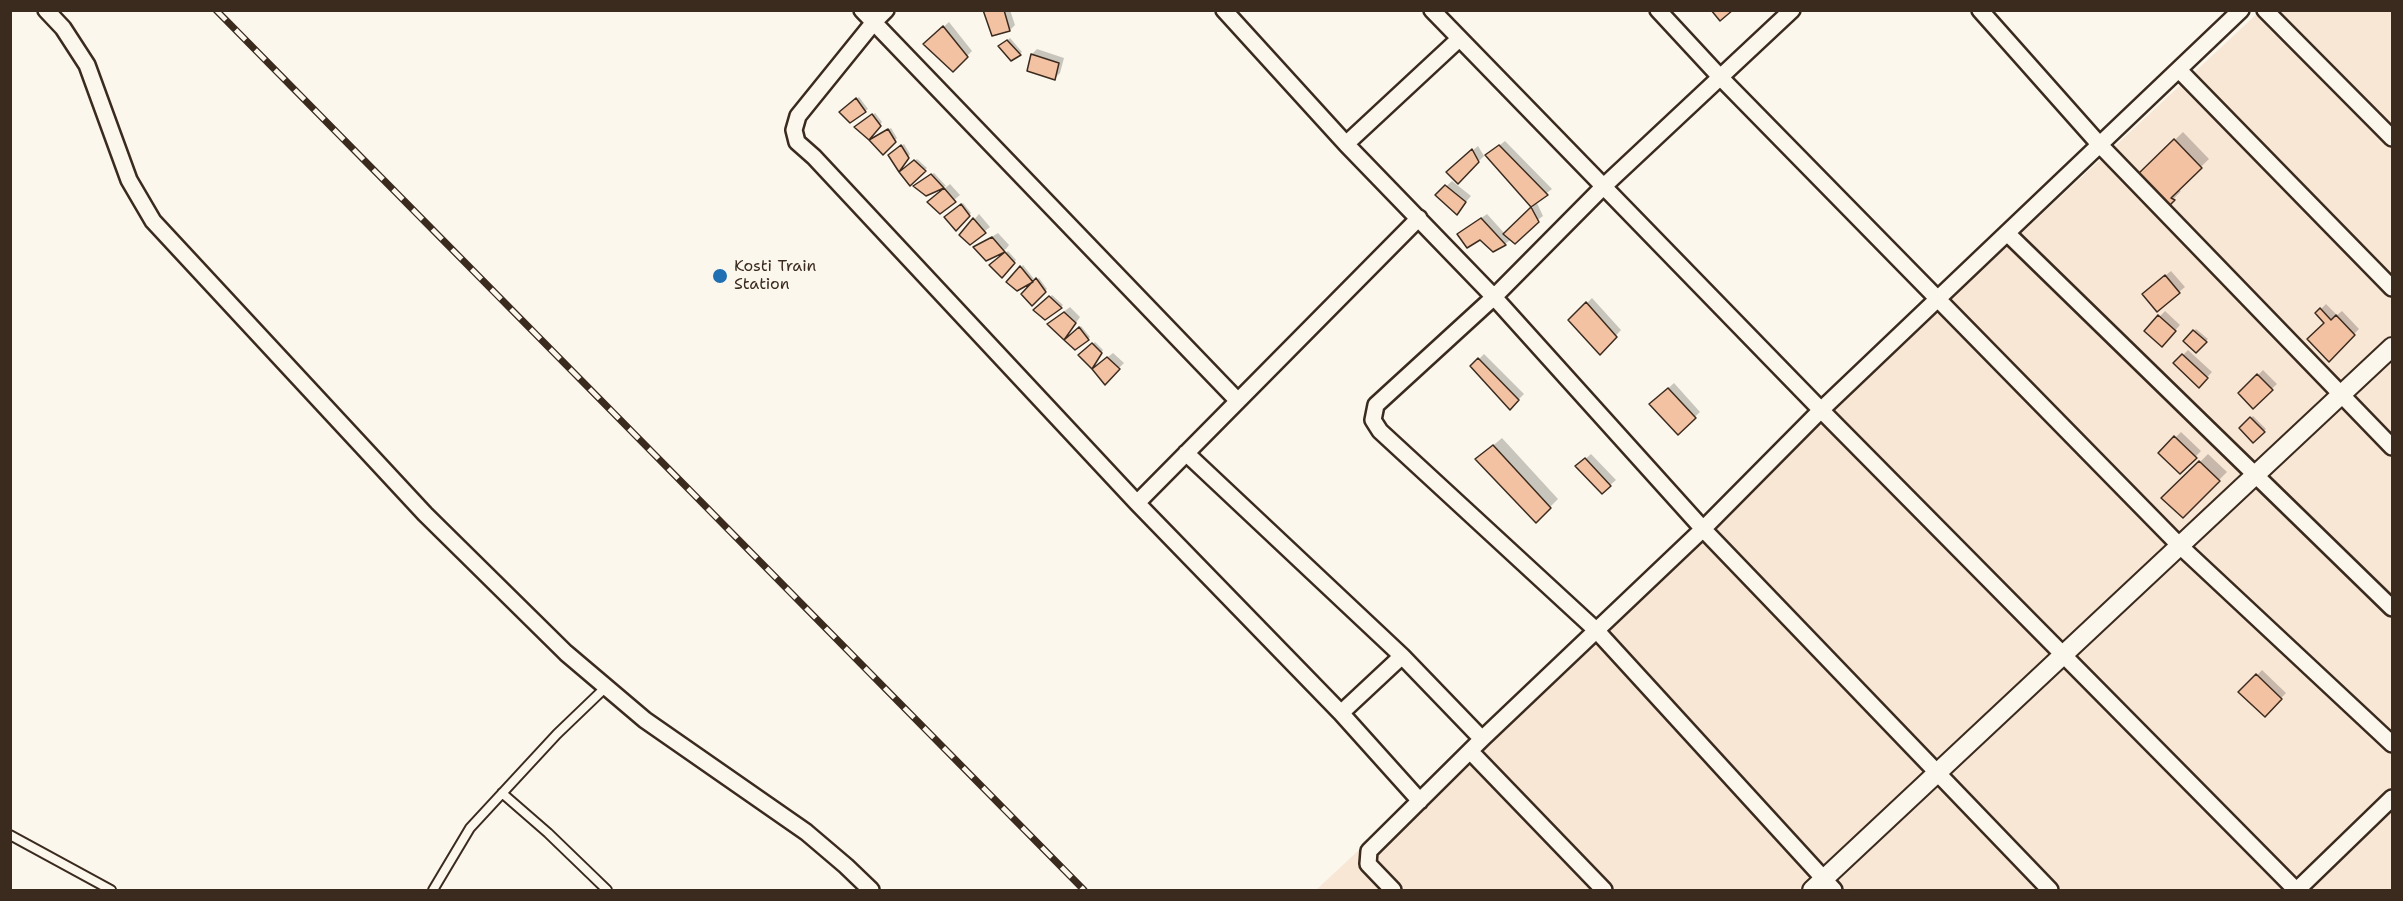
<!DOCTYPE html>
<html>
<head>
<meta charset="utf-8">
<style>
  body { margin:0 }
  #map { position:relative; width:2403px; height:901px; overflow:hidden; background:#fbf7ec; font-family:"Shantell Sans",sans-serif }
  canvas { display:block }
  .frame { position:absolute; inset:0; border:12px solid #3b2a1e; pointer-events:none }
</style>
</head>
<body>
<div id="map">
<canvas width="2403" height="901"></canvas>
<div class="frame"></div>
</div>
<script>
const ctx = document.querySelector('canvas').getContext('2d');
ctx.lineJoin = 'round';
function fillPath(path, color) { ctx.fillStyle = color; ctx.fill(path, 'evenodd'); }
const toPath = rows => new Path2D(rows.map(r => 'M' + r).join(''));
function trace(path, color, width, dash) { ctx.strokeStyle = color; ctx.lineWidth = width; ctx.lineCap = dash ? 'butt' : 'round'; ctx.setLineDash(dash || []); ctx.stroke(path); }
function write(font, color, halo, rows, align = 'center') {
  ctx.font = font + ' "Shantell Sans",sans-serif'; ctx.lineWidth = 5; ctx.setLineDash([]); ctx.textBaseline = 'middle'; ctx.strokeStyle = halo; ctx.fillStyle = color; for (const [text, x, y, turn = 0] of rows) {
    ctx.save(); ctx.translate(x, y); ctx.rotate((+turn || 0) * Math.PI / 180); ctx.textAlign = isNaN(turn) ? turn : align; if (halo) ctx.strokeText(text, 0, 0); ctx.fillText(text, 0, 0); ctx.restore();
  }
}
const built = toPath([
  [2260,11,2392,11,2392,890,1316,890]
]);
const shadow = toPath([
  [985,10,1010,10,1015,25,1010,30,993,34],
  [949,22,972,51,953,70,930,39],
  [1010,38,1022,52,1011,59,1002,44],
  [1037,49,1064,58,1060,73,1055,78,1032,54],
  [859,97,868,109,850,121,841,112],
  [875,113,882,122,868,139,858,125],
  [891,128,897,138,883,153,869,140],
  [2183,132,2209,159,2177,190,2181,191,2167,206,2138,176],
  [1505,141,1552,189,1536,201,1543,216,1505,244,1493,250,1480,238,1459,234,1487,214,1505,234,1533,207,1487,155],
  [904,144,910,154,899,170,892,153],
  [1478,146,1484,156,1458,182,1454,166],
  [917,159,927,168,910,184,900,172],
  [934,173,946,186,926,194,917,184],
  [1452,181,1471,196,1457,212,1437,195],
  [950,184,960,195,940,212,934,197],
  [963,203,971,213,956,229,946,217],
  [979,214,990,227,970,243,961,235],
  [998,233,1009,245,1006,249,986,259,975,247],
  [1008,251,1016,260,1002,276,991,265],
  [1023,265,1034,279,1017,289,1008,282],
  [2171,271,2185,287,2157,310,2149,289],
  [1039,278,1047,289,1032,303,1023,294],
  [1052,295,1063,305,1061,307,1035,310],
  [1592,298,1621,330,1600,353,1570,320],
  [2326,304,2337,315,2342,311,2359,329,2329,359,2326,323,2317,313],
  [1070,307,1080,317,1069,333,1054,319],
  [2165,311,2180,325,2162,345,2146,331],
  [1081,326,1090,337,1088,339,1066,340],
  [2196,329,2208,339,2196,351,2185,341],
  [1095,342,1103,350,1092,368,1080,355],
  [2188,350,2212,372,2199,386,2175,363],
  [1113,353,1124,363,1105,382,1099,364],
  [1484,354,1524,394,1510,408,1472,366],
  [2263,370,2277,384,2253,406,2240,393],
  [1674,383,1700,412,1678,433,1651,404],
  [2253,416,2266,429,2253,441,2241,428],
  [2181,432,2201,451,2180,472,2160,453],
  [1502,438,1558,499,1536,521,1477,459],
  [1591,454,1616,480,1602,492,1577,466],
  [2208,454,2227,472,2183,516,2164,498],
  [2262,670,2286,693,2265,715,2241,692]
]);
const building = toPath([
  [983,10,1004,10,1010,31,992,36,983,10],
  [1711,10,1733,10,1720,21,1711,10],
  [943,26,968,57,953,72,923,44,943,26],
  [1007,40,1021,55,1011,61,998,46,1007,40],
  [1031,54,1059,63,1055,80,1027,71,1031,54],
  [856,98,866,112,850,123,839,112,856,98],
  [872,114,881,126,869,140,854,127,872,114],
  [888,129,896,142,883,155,869,140,888,129],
  [2174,139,2202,168,2171,198,2175,200,2167,208,2136,176,2174,139],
  [901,145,909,158,899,172,888,155,901,145],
  [1499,145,1548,195,1531,207,1485,155,1499,145],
  [1472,149,1479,162,1458,184,1446,172,1472,149],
  [914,160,926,171,910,186,899,172,914,160],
  [931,174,944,188,926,196,913,186,931,174],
  [1445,185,1466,202,1457,215,1435,195,1445,185],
  [944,188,956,202,940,214,927,202,944,188],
  [961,204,970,216,956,231,944,217,961,204],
  [1531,207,1539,222,1515,244,1503,234,1531,207],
  [973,218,986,233,970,245,959,235,973,218],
  [1481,218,1506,245,1493,252,1480,240,1467,248,1457,234,1481,218],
  [992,237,1005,252,986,261,973,247,992,237],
  [1005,252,1015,263,1002,278,989,265,1005,252],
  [1020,266,1033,282,1017,291,1006,282,1020,266],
  [2165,275,2180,293,2157,312,2142,294,2165,275],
  [1036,278,1046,292,1032,306,1021,294,1036,278],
  [1049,296,1062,308,1045,320,1033,310,1049,296],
  [1586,302,1617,337,1600,355,1568,320,1586,302],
  [2320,308,2331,320,2336,315,2355,335,2329,362,2307,339,2324,323,2315,313,2320,308],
  [1064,312,1076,323,1064,340,1047,324,1064,312],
  [2158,315,2176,331,2162,347,2144,331,2158,315],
  [1079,327,1089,340,1075,350,1064,340,1079,327],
  [2193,330,2207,342,2196,353,2183,341,2193,330],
  [1092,343,1102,353,1092,369,1078,355,1092,343],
  [2182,354,2208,378,2199,388,2173,363,2182,354],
  [1107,357,1120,369,1105,385,1092,369,1107,357],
  [1478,358,1519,400,1510,410,1470,366,1478,358],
  [2257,374,2273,390,2253,409,2238,393,2257,374],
  [1668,388,1696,418,1678,435,1649,404,1668,388],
  [2250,417,2265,432,2253,443,2239,428,2250,417],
  [2174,436,2197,458,2180,474,2158,453,2174,436],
  [1493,445,1551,508,1536,523,1475,459,1493,445],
  [1585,458,1611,486,1602,494,1575,466,1585,458],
  [2199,461,2220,481,2183,518,2161,498,2199,461],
  [2256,674,2282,699,2265,717,2238,692,2256,674]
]);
const service = toPath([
  [502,793,548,833,607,890],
  [10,835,111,890],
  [433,890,470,828,557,734,607,686]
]);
const minor = toPath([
  [46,10,63,28,87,65,129,180,153,221,425,514,566,653,645,720,806,832,846,866,871,890],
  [862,10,1237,400],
  [886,10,874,22,798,116,794,130,797,142,814,157,1137,503,1341,713,1420,801],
  [1224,10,1346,144,1494,297,1703,529,2050,890],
  [1432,10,1821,410,2296,890],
  [1658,10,1721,78,2180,546,2392,744],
  [1792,10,1604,186,1494,297,1376,405,1373,420,1380,431,1597,631,1834,890],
  [1980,10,2099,144,2392,447],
  [2265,10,2392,138],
  [2179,70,2392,288],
  [1346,144,1459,39],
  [2007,233,2392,608],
  [1186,453,1402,656,1482,739],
  [1137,503,1419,218],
  [1341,713,1402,656],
  [1470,751,1604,890],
  [1393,890,1368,864,1369,851,1482,739,1703,529,1821,410,2241,10],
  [2297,890,2392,798]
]);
const tertiary = toPath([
  [1812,890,2392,347]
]);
const rail = toPath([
  [216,10,1084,890]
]);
const markers = [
  [720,276,8,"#1f6fb2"]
];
const poiNames = [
  ["Kosti Train",734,267],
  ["Station",734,285]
];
fillPath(built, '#f9e7d6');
fillPath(shadow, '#0003');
fillPath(building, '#f3c2a3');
trace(building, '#3b2a1e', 1.5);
trace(service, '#3b2a1e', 12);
trace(minor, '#3b2a1e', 20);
trace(tertiary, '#3b2a1e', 22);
trace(service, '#fbf7ec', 8);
trace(minor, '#fbf7ec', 15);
trace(tertiary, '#fbf7ec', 18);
trace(rail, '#3b2a1e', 7);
trace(rail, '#fbf7ec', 4.5, [14]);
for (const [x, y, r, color] of markers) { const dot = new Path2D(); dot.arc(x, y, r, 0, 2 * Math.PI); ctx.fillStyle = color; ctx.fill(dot); trace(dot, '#fbf7ec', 2); }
write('16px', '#3b2a1e', '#fbf7ec', poiNames, 'left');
</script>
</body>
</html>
